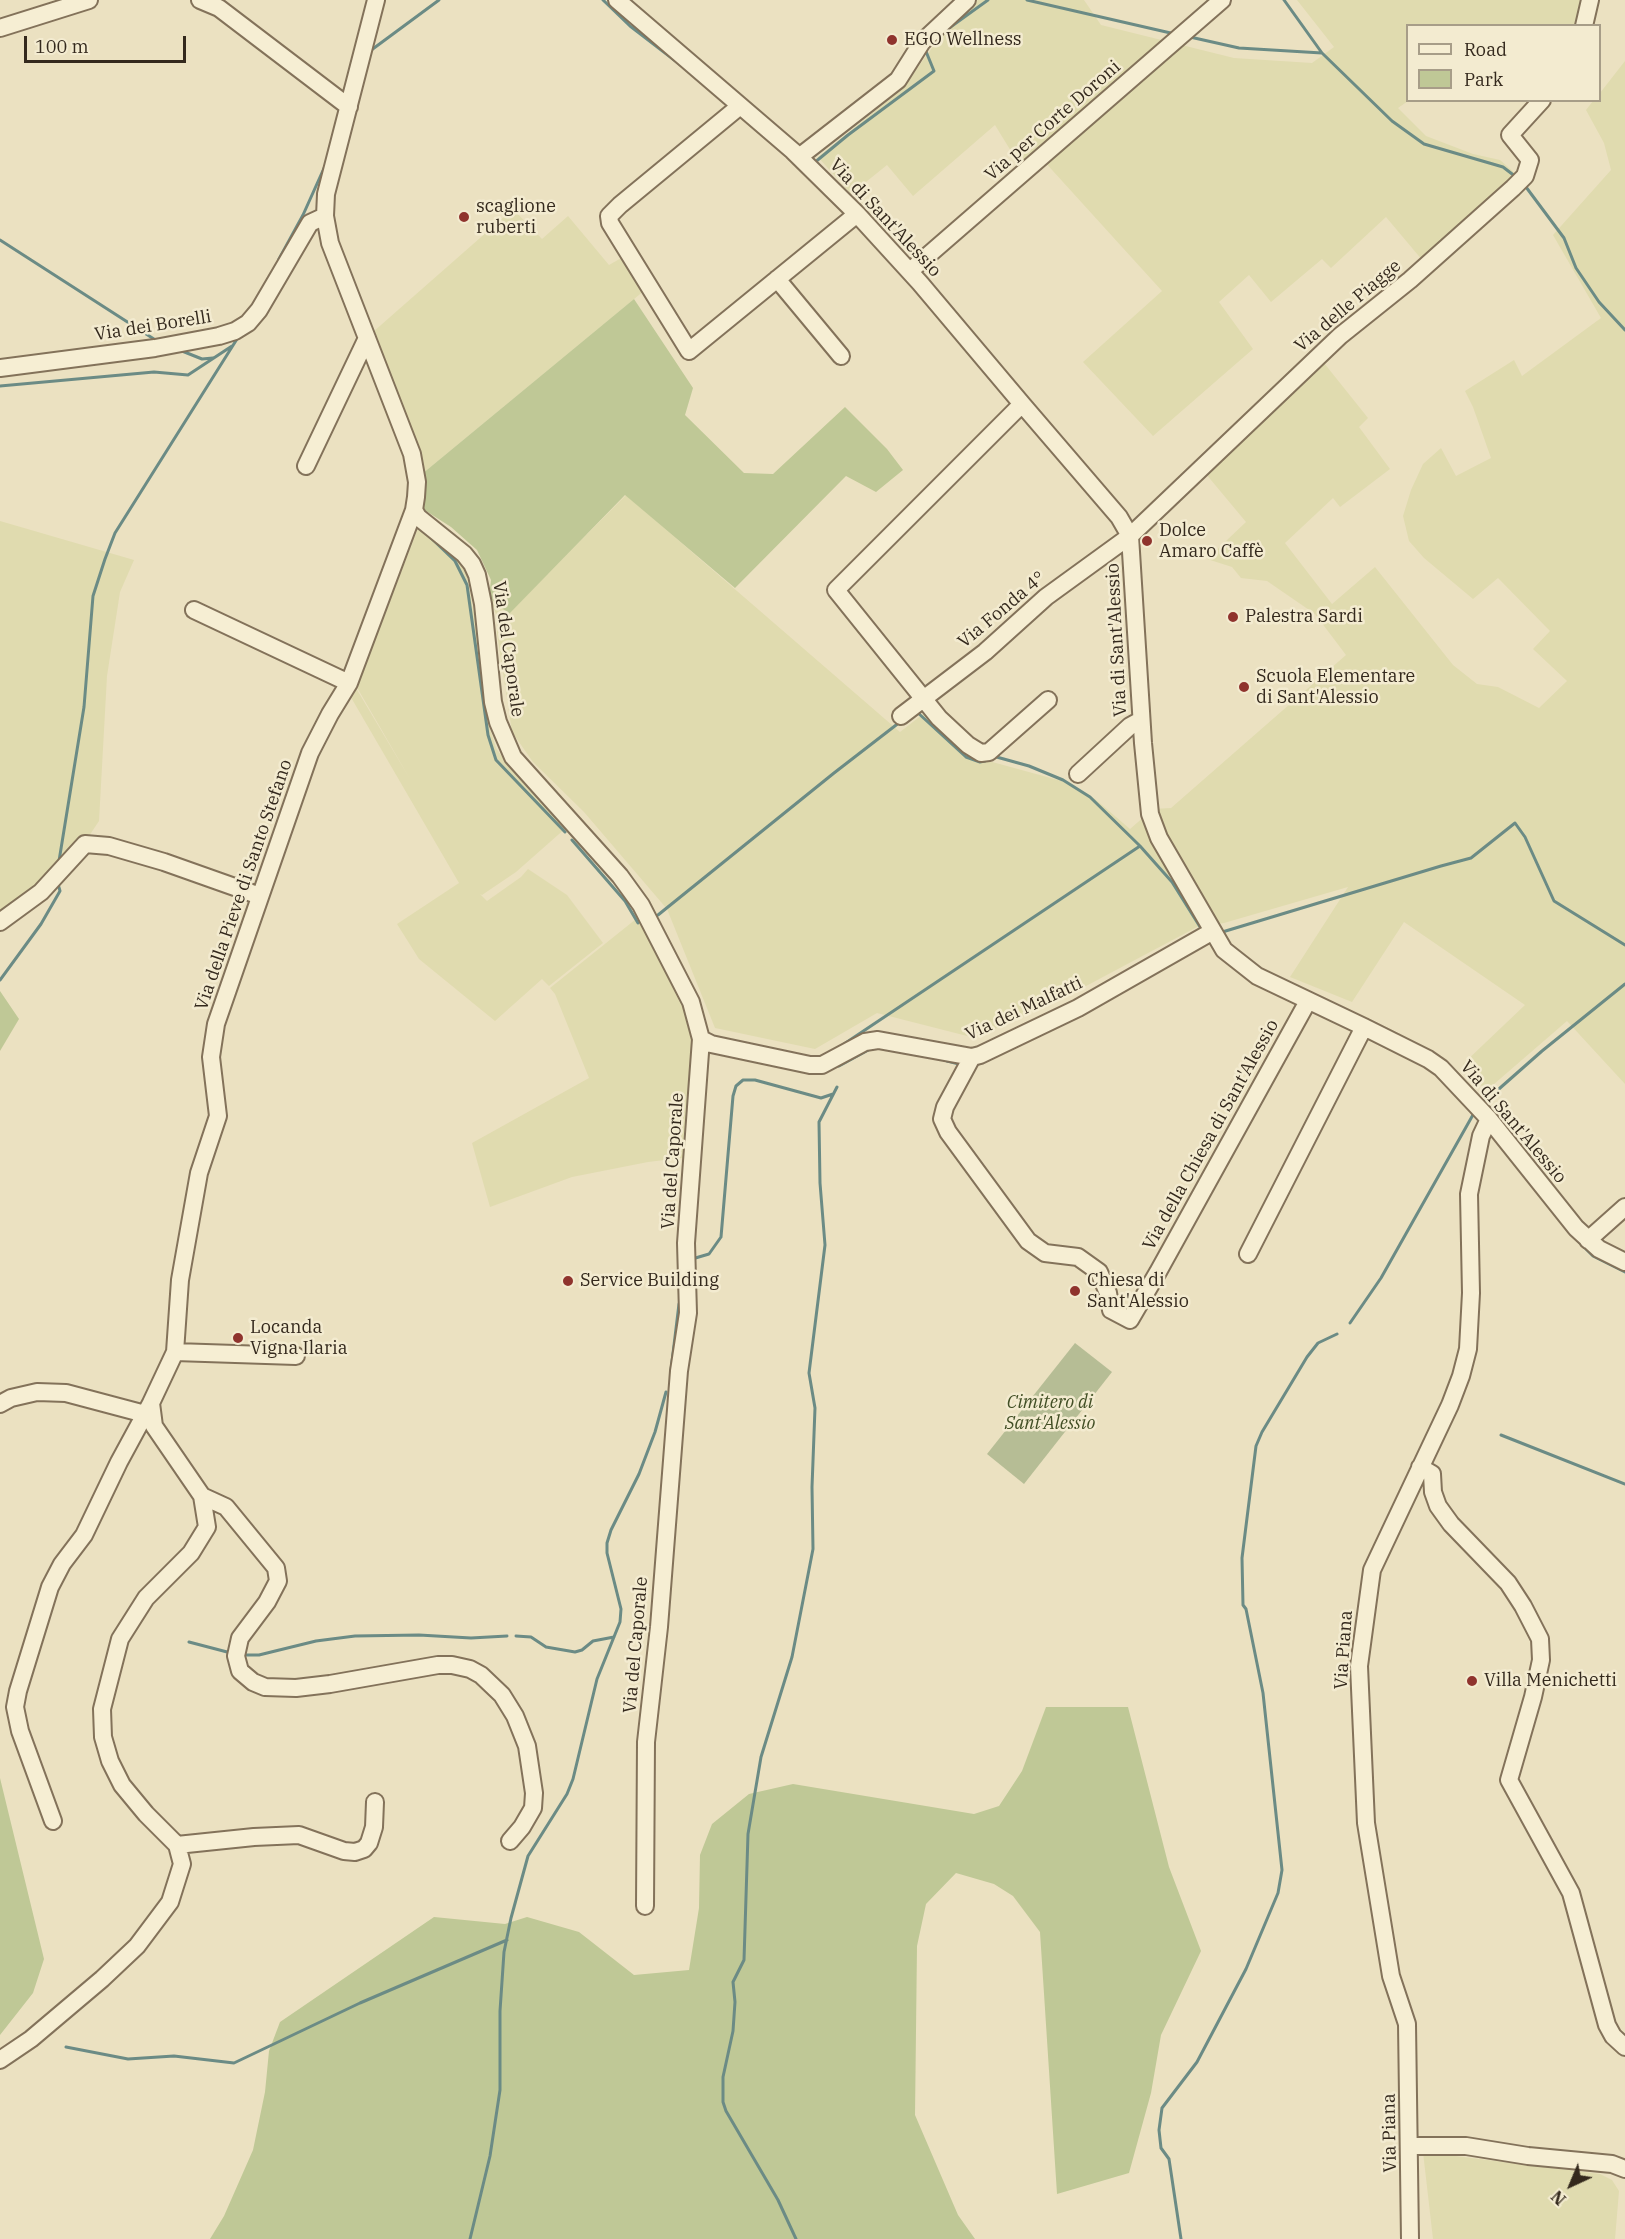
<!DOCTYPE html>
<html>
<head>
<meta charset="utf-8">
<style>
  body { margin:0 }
  #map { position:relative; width:1625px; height:2239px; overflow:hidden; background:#ebe1c1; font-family:"IBM Plex Serif",serif }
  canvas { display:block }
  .legend { position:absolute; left:1406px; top:24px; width:195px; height:78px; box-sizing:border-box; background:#f3ebd0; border:2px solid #a79d88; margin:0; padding:8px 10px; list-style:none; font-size:18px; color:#34291d }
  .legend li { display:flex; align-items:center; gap:12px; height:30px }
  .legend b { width:30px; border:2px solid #a79d88 }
  .north { position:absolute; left:1541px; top:2155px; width:60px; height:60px; -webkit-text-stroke:4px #f3ebd0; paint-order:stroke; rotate:224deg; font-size:16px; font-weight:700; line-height:24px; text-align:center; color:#34291d }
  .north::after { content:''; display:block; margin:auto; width:21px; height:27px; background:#34291d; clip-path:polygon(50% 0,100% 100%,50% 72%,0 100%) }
  .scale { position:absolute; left:24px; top:36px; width:162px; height:27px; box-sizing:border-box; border:3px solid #34291d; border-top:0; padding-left:8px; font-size:18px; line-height:21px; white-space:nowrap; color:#34291d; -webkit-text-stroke:4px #f3ebd0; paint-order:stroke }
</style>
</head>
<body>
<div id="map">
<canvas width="1625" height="2239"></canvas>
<ul class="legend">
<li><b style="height:8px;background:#f6eed3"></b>Road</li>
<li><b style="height:16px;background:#bfc896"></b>Park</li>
</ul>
<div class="north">N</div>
<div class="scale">100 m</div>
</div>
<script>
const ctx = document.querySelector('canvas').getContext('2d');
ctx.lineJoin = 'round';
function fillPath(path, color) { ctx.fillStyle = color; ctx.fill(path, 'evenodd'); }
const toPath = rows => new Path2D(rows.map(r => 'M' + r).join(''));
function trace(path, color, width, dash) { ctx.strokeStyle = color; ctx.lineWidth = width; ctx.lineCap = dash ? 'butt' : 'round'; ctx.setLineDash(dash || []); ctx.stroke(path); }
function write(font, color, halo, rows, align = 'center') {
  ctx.font = font + ' "IBM Plex Serif",serif'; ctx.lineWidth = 5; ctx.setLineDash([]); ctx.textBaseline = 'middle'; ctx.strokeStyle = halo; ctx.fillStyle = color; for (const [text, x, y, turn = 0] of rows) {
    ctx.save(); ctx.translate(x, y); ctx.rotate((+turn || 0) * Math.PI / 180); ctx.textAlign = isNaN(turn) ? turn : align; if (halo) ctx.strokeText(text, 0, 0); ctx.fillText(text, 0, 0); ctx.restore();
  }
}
const farmland = toPath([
  [978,0,1084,0,1101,25,1234,58,1312,63,1334,47,1297,0,1582,0,1577,25,1408,26,1408,101,1398,108,1426,136,1473,154,1500,160,1516,174,1423,261,1386,217,1331,268,1322,259,1271,302,1249,275,1219,302,1253,349,1153,436,1083,362,1162,291,1043,160,1025,174,995,125,913,196,887,165,851,194,818,157,901,90,952,21],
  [1625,61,1625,1084,1567,1021,1486,1091,1463,1064,1525,1005,1404,922,1352,1002,1290,977,1348,887,1224,923,1197,927,1071,994,975,1038,877,1013,815,1049,715,1028,667,909,584,812,533,762,512,732,497,633,498,619,489,597,509,613,626,495,900,732,927,711,985,760,1069,783,1095,799,1130,829,1153,809,1171,808,1346,655,1315,614,1267,581,1241,578,1232,567,1207,559,1246,522,1206,474,1324,363,1368,418,1359,427,1390,469,1340,507,1333,498,1285,543,1332,604,1375,567,1453,665,1477,684,1498,687,1539,708,1567,681,1533,649,1550,631,1498,578,1473,599,1424,558,1409,541,1403,516,1411,490,1423,464,1441,448,1456,476,1491,458,1473,407,1465,391,1514,360,1522,376,1601,318,1553,235,1611,170,1604,143,1586,110,1593,101,1600,100,1600,93],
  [513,209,542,239,568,216,609,265,623,257,645,290,422,474,373,332],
  [0,521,134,560,120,592,107,676,99,821,89,836,80,835,51,874,0,914],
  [419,526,459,559,466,572,475,618,489,726,496,748,510,768,567,827,516,872,482,895,480,894,487,901,521,877,528,869,567,895,603,943,549,986,542,979,495,1021,419,959,397,924,459,883,349,694,353,683,410,779,355,684,379,629],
  [641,915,695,1028,689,1157,648,1162,572,1177,490,1207,472,1143,589,1078,555,994,550,988],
  [1423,2152,1600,2174,1612,2180,1619,2191,1615,2239,1433,2239]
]);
const green = toPath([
  [634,299,693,388,685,415,744,473,773,474,845,407,887,449,903,470,876,492,846,476,735,588,625,495,509,614,489,597,491,580,477,550,451,527,423,509,424,480,422,474],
  [0,991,19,1019,0,1051],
  [1046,1707,1128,1707,1169,1867,1201,1951,1161,2035,1151,2093,1129,2173,1057,2194,1040,1932,1013,1896,994,1884,956,1873,926,1904,917,1946,915,2115,958,2215,975,2239,210,2239,224,2216,253,2150,265,2092,269,2051,280,2022,434,1917,505,1924,527,1917,579,1932,634,1975,689,1970,699,1908,700,1855,712,1824,749,1794,793,1784,974,1814,999,1806,1022,1771],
  [0,1778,44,1959,33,1993,0,2035]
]);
const cemetery = toPath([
  [1075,1343,1112,1372,1024,1484,987,1454]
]);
const stream = toPath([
  [603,0,630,26,682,66],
  [1027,0,1175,34],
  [1284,0,1322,53,1392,121,1424,144,1503,167,1516,177],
  [945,31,988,0],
  [1190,37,1239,48,1322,53],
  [370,51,439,0],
  [814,163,848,135,934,71,925,49],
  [1523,183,1564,238,1576,268,1599,302,1625,330],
  [0,240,157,341],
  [279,259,303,215,325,166],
  [182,351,202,359,213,358],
  [0,386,154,372,188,375,232,346],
  [429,536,455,561,467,585,488,735,496,760,565,832],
  [917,712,966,757,980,762,985,761],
  [993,756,1029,766,1063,780,1090,797,1140,846,1172,882,1202,930],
  [572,840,625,901,638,923],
  [59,861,84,707,93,596,105,559,115,533,237,339],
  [658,915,834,773,900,722],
  [1219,933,1441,866,1471,858,1515,823,1525,837,1554,901,1625,945],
  [0,980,41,924,60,891,58,884],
  [841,1046,1140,846],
  [947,1061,959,1064],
  [978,1064,990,1059],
  [839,1066,872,1048],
  [1483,1103,1542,1051,1625,984],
  [1571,1234,1593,1256,1625,1272],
  [692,1259,709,1254,721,1237,733,1096,736,1086,743,1080,755,1080,821,1098,833,1094],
  [1350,1323,1381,1278,1474,1113],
  [671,1370,679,1304],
  [1501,1435,1625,1484],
  [516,1636,531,1637,546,1647,575,1652,582,1650,593,1641,614,1637],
  [189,1642,231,1653],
  [246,1655,259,1655,316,1641,355,1636,419,1635,471,1638,507,1636],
  [66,2047,128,2059,174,2056,234,2063,360,2003,507,1940],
  [470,2239,490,2156,500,2090,500,2011,504,1952,511,1918,528,1856,567,1794,573,1779,597,1679,620,1622,621,1609,607,1553,607,1543,611,1530,639,1474,655,1432,666,1392],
  [796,2239,778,2200,726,2111,723,2102,723,2077,733,2031,735,2002,733,1982,744,1960,748,1834,761,1757,792,1657,813,1549,812,1487,815,1408,809,1373,825,1245,820,1183,819,1122,837,1087],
  [1181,2239,1169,2159,1161,2148,1159,2130,1162,2108,1197,2062,1246,1969,1278,1893,1282,1870,1263,1693,1246,1609,1243,1605,1242,1558,1256,1446,1262,1432,1307,1357,1318,1343,1337,1334]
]);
const minor = toPath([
  [200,0,219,8,349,107],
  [617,0,793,151,857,214,920,283,1022,404,1119,517,1130,536,1143,743,1150,814,1159,838,1224,950,1257,976,1364,1027,1428,1059,1441,1068,1489,1119,1576,1228,1599,1249,1625,1262],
  [1584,26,1590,0],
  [0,28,89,0],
  [740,106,620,205,609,216,610,223,689,351,857,214],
  [799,157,898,80,922,42,967,0],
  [910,271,1222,0],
  [777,279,841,356],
  [0,368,155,348,219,336,235,331,248,323,259,310,310,223,325,216],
  [1022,404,836,590,939,718,968,745,981,753,989,752,1048,700],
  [306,466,367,338],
  [414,510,418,517,464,554,472,564,477,575,483,604,493,702,498,722,513,757,620,876,641,905,691,1002,701,1039,686,1243,688,1313,679,1371,659,1627,646,1742,645,1906],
  [194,610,349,683],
  [901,716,985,652,1046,597,1130,536,1340,336,1410,280,1513,188,1525,176,1530,160,1510,135,1542,100],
  [1078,774,1130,726,1141,720],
  [0,922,41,892,85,844,109,846,164,862,260,896],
  [701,1039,711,1044,810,1065,822,1065,865,1042,878,1040,972,1057,980,1055,1078,1008,1213,931],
  [972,1057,945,1107,942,1119,948,1132,1028,1241,1045,1253,1078,1257,1099,1272,1108,1293,1111,1310,1130,1320,1158,1272,1308,1001],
  [1588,1240,1625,1207],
  [1248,1254,1364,1027],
  [175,1352,296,1356],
  [0,1404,11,1398,37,1392,66,1393,145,1414],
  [1420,1467,1432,1474,1433,1492,1438,1506,1451,1524,1508,1583,1523,1606,1540,1639,1541,1660,1533,1697,1509,1780,1571,1893,1607,2025,1613,2036,1625,2047],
  [202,1496,226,1507,276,1568,278,1581,267,1602,240,1638,236,1656,240,1671,253,1682,265,1687,296,1688,330,1684,438,1665,452,1665,470,1669,481,1675,502,1695,515,1716,527,1746,534,1793,533,1808,522,1827,510,1841],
  [53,1821,20,1731,15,1707,18,1691,50,1587,62,1564,84,1535,119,1462,151,1403],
  [177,1845,254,1837,299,1835,344,1851,355,1852,364,1849,369,1843,374,1827,375,1802],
  [0,2060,31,2039,102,1979,137,1946,170,1902,182,1864,177,1845,146,1814,122,1785,110,1761,103,1737,102,1709,120,1639,146,1598,191,1553,207,1527,202,1496,154,1426,151,1403,175,1352,180,1280,199,1173,218,1116,211,1057,216,1024,310,753,330,714,349,683,414,510,416,497,417,482,412,454,330,243,325,216,326,194,376,0],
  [1410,2146,1466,2146,1528,2156,1612,2164,1625,2169],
  [1410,2239,1407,2024,1391,1976,1366,1823,1359,1666,1372,1570,1450,1405,1461,1376,1468,1349,1471,1293,1469,1194,1481,1136,1489,1119]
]);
const markers = [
  [892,40,6,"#8f332d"],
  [464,217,6,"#8f332d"],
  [1147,541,6,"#8f332d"],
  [1233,617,6,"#8f332d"],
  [1244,687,6,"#8f332d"],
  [568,1281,6,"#8f332d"],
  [1075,1291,6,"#8f332d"],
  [238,1338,6,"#8f332d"],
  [1472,1681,6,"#8f332d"]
];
const poiNames = [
  ["EGO Wellness",904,40],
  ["scaglione",476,207],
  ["ruberti",476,228],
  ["Dolce",1159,531],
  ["Amaro Caffè",1159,552],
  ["Palestra Sardi",1245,617],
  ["Scuola Elementare",1256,677],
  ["di Sant'Alessio",1256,698],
  ["Service Building",580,1281],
  ["Chiesa di",1087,1281],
  ["Sant'Alessio",1087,1302],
  ["Locanda",250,1328],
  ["Vigna Ilaria",250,1349],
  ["Villa Menichetti",1484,1681]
];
const streetNames = [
  ["Via per Corte Doroni",1053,121,-41],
  ["Via di Sant'Alessio",885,218,47],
  ["Via delle Piagge",1348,306,-40],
  ["Via dei Borelli",153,326,-9],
  ["Via Fonda 4°",1002,610,-40],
  ["Via di Sant'Alessio",1117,640,-93],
  ["Via del Caporale",508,649,82],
  ["Via della Pieve di Santo Stefano",244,885,-71],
  ["Via dei Malfatti",1024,1009,-25],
  ["Via di Sant'Alessio",1513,1122,50],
  ["Via della Chiesa di Sant'Alessio",1211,1135,-61],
  ["Via del Caporale",673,1161,-86],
  ["Via del Caporale",636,1645,-85],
  ["Via Piana",1344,1650,-86],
  ["Via Piana",1390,2133,-91]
];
const parkNames = [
  ["Cimitero di",1050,1403],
  ["Sant'Alessio",1050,1424]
];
fillPath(farmland, '#e0dbaf');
fillPath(green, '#bfc896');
fillPath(cemetery, '#b6bd95');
trace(stream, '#6b8b85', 3);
trace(minor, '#83725a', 20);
trace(minor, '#f6eed3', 16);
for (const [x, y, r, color] of markers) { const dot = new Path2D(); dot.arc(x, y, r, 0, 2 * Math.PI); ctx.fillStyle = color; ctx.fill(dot); trace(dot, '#f3ebd0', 2); }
write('18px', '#34291d', '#f3ebd0', poiNames, 'left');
write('18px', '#34291d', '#f3ebd0', streetNames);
write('italic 18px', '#424f25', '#f3ebd0', parkNames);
</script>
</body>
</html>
